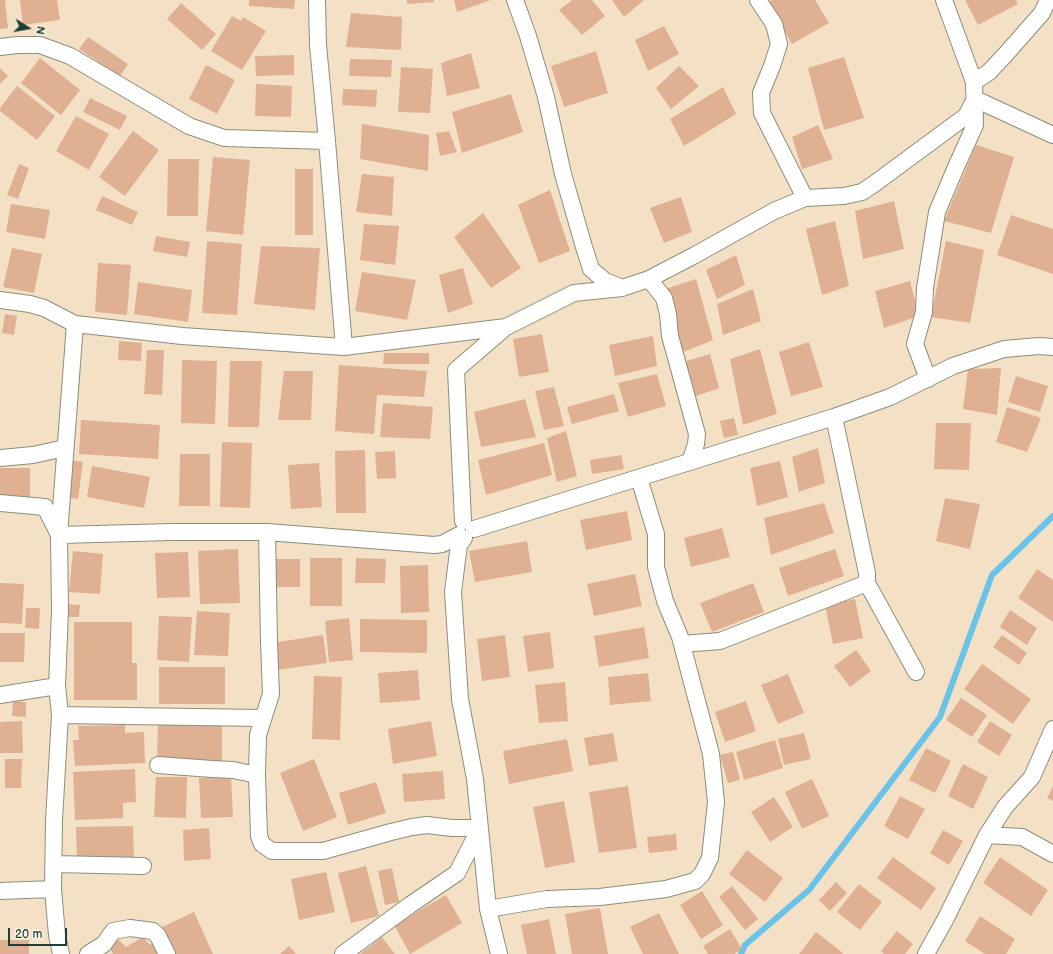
<!DOCTYPE html>
<html>
<head>
<meta charset="utf-8">
<style>
  body { margin:0 }
  #map { position:relative; width:1053px; height:954px; overflow:hidden; background:#f4e1c5; font-family:"Balsamiq Sans",sans-serif }
  canvas { display:block }
  .north { position:absolute; left:8px; top:8px; width:40px; height:40px; -webkit-text-stroke:3px #fcf5e5; paint-order:stroke; rotate:101deg; font-size:11px; font-weight:700; line-height:16px; text-align:center; color:#1f3d34 }
  .north::after { content:''; display:block; margin:auto; width:14px; height:18px; background:#1f3d34; clip-path:polygon(50% 0,100% 100%,50% 72%,0 100%) }
  .scale { position:absolute; left:8px; top:928px; width:59px; height:18px; box-sizing:border-box; border:2px solid #1f3d34; border-top:0; padding-left:5px; font-size:12px; line-height:14px; white-space:nowrap; color:#1f3d34; -webkit-text-stroke:3px #fcf5e5; paint-order:stroke }
</style>
</head>
<body>
<div id="map">
<canvas width="1053" height="954"></canvas>
<div class="north">N</div>
<div class="scale">20 m</div>
</div>
<script>
const ctx = document.querySelector('canvas').getContext('2d');
ctx.lineJoin = 'round';
const toPath = rows => new Path2D(rows.map(r => 'M' + r).join(''));
function trace(path, color, width, dash) { ctx.strokeStyle = color; ctx.lineWidth = width; ctx.lineCap = dash ? 'butt' : 'round'; ctx.setLineDash(dash || []); ctx.stroke(path); }
function fillPath(path, color) { ctx.fillStyle = color; ctx.fill(path, 'evenodd'); }
const stream = toPath([
  [741,954,745,945,809,890,940,717,992,575,1053,516]
]);
const building = toPath([
  [0,0,5,0,8,28,0,29],
  [20,0,57,0,60,20,23,25],
  [249,0,295,0,294,9,249,6],
  [407,0,434,0,434,2,407,4],
  [454,0,491,0,457,12],
  [572,0,592,0,605,16,582,35,559,10],
  [612,0,644,0,624,17],
  [772,0,815,0,829,23,792,44,768,3],
  [965,0,1016,0,1018,4,978,25],
  [181,3,216,34,202,50,167,19],
  [351,13,402,17,401,50,346,47],
  [232,16,241,21,243,17,266,31,242,70,211,51],
  [664,26,679,54,648,71,635,40],
  [88,37,128,64,120,76,79,49],
  [596,51,608,93,564,107,551,66],
  [471,53,480,88,447,96,441,63],
  [294,55,294,75,256,76,255,56],
  [844,57,864,118,824,130,808,68],
  [40,58,80,90,61,115,21,83],
  [350,59,392,60,391,77,349,76],
  [206,65,235,80,217,114,189,99],
  [679,66,699,86,671,109,656,88],
  [401,67,433,69,430,113,398,112],
  [0,68,8,76,0,84],
  [256,84,292,86,291,117,255,116],
  [17,86,55,116,37,140,0,111,0,108],
  [723,87,736,114,684,146,670,119],
  [343,89,377,90,376,107,342,105],
  [511,94,523,132,462,153,452,112],
  [90,98,127,116,120,130,83,112],
  [76,116,109,134,89,170,56,151],
  [362,124,429,135,428,171,360,159],
  [818,125,833,159,802,169,792,137],
  [133,131,159,150,125,196,99,177],
  [449,131,457,152,440,156,436,133],
  [976,145,1014,157,991,233,944,221],
  [213,157,250,160,243,235,206,231],
  [168,159,199,159,198,216,167,216],
  [19,164,29,168,18,199,7,195],
  [295,169,313,169,313,235,295,235],
  [362,174,394,177,392,216,356,212],
  [550,190,570,251,539,263,518,205],
  [102,196,138,212,132,225,96,210],
  [681,197,692,232,664,243,650,208],
  [894,201,904,249,863,259,855,211],
  [11,204,50,210,45,239,6,232],
  [483,213,521,268,491,288,454,237],
  [1011,215,1053,229,1053,274,997,255],
  [835,221,849,286,822,295,806,229],
  [364,224,399,226,395,265,360,260],
  [156,236,190,242,187,257,153,251],
  [207,241,242,244,237,315,202,313],
  [946,241,984,250,970,323,931,317],
  [261,246,320,248,315,310,254,304],
  [12,248,42,254,34,293,3,287],
  [736,255,745,285,717,299,706,270],
  [98,263,131,265,127,315,95,312],
  [463,268,473,304,448,313,439,275],
  [362,272,416,280,407,320,355,311],
  [696,279,713,340,681,353,665,289],
  [910,281,919,316,884,328,875,291],
  [138,282,192,290,188,322,134,314],
  [753,289,761,321,723,335,717,304],
  [5,314,17,316,14,335,2,333],
  [542,334,549,372,519,377,513,339],
  [653,336,657,366,615,376,609,345],
  [119,341,142,343,141,361,118,360],
  [809,342,823,387,791,396,779,352],
  [760,349,777,414,743,425,730,359],
  [147,350,164,350,162,395,144,394],
  [384,353,429,353,429,364,383,364],
  [710,354,719,388,691,398,683,362],
  [182,360,217,361,215,424,181,423],
  [230,361,262,361,259,427,228,427],
  [339,365,427,371,424,397,377,395,374,434,335,431],
  [1001,368,997,415,963,409,968,369],
  [284,371,313,371,311,420,278,420],
  [657,374,666,406,628,417,618,383],
  [1016,376,1048,386,1040,412,1008,402],
  [554,387,564,426,544,430,535,391],
  [614,394,619,411,572,424,567,407],
  [525,399,536,437,481,447,474,412],
  [383,403,433,407,430,439,380,437],
  [1007,407,1041,418,1027,452,996,442],
  [734,418,738,435,724,438,720,421],
  [81,420,160,425,158,459,79,454],
  [936,423,971,423,969,470,934,469],
  [566,431,577,476,557,482,547,438],
  [222,442,252,443,250,508,220,507],
  [544,443,552,475,486,495,478,460],
  [818,448,825,483,799,492,792,457],
  [365,450,366,513,336,513,335,451],
  [395,451,396,478,377,479,375,452],
  [180,454,210,454,210,506,179,506],
  [621,455,624,469,592,474,590,460],
  [71,460,83,462,78,499,66,497],
  [780,461,788,497,757,506,750,468],
  [319,463,322,507,291,509,288,465],
  [92,466,150,477,144,508,87,497],
  [0,468,30,468,30,497,0,496],
  [945,498,980,504,970,549,936,541],
  [824,503,834,533,771,555,764,518],
  [627,511,632,540,586,550,580,520],
  [722,528,730,557,691,567,684,538],
  [527,541,532,572,475,582,469,551],
  [238,549,240,603,200,604,198,551],
  [835,549,844,576,788,596,779,568],
  [73,551,103,554,100,594,69,592],
  [188,552,190,597,157,598,155,553],
  [310,558,342,558,342,606,310,606],
  [356,558,386,559,385,583,355,583],
  [272,559,300,559,300,587,272,587],
  [428,565,429,612,401,613,400,566],
  [1037,569,1053,580,1053,622,1018,598],
  [635,574,642,606,594,616,587,584],
  [0,583,24,584,22,624,0,623],
  [753,583,764,612,712,632,700,603],
  [855,599,863,638,833,644,825,605],
  [64,604,80,605,79,617,64,617],
  [26,608,40,608,39,629,25,628],
  [1010,610,1037,628,1027,645,1000,627],
  [197,611,230,613,228,656,194,655],
  [159,616,192,617,189,662,157,660],
  [349,618,353,660,329,662,325,621],
  [360,619,427,620,427,653,360,652],
  [74,622,132,622,132,663,137,663,137,700,74,700],
  [644,627,649,658,599,667,594,636],
  [550,632,554,668,528,672,523,636],
  [0,633,25,633,24,662,0,662],
  [323,635,327,663,276,670,272,643],
  [505,635,510,677,482,681,477,639],
  [1002,635,1027,653,1019,665,993,647],
  [856,650,871,671,850,687,834,666],
  [982,664,1031,699,1013,724,964,689],
  [159,667,225,667,225,704,159,704],
  [418,670,420,700,380,703,378,673],
  [648,673,651,701,610,705,608,677],
  [788,674,804,713,778,724,761,685],
  [314,676,342,677,340,740,312,739],
  [565,682,568,721,539,723,535,685],
  [961,698,987,715,972,737,946,720],
  [13,701,26,702,26,717,12,716],
  [746,701,756,731,725,742,715,712],
  [22,721,23,753,0,753,0,722],
  [158,721,222,721,222,764,157,763],
  [431,721,437,756,393,764,388,729],
  [990,721,1012,735,999,756,977,742],
  [125,725,125,733,144,732,145,763,75,766,73,740,79,740,78,726],
  [613,733,618,761,589,766,584,738],
  [804,733,811,759,784,765,778,739],
  [567,739,573,771,509,784,503,751],
  [775,740,783,768,744,780,736,752],
  [926,748,951,761,935,793,909,780],
  [733,752,740,780,728,783,720,755],
  [5,759,22,759,21,788,5,788],
  [314,759,337,817,303,831,280,773],
  [963,764,988,777,973,809,948,796],
  [135,769,136,802,123,803,123,818,75,820,73,772],
  [443,771,445,799,404,802,402,774],
  [156,777,187,777,186,818,154,817],
  [231,777,233,817,201,818,199,778],
  [812,779,829,816,802,829,785,792],
  [376,782,386,813,348,825,339,793],
  [628,786,637,848,599,853,589,792],
  [1053,786,1053,801,1047,798],
  [900,796,925,809,908,839,884,826],
  [774,797,793,827,770,842,751,812],
  [564,801,575,862,545,868,533,807],
  [133,826,134,859,77,861,76,827],
  [209,828,211,859,184,861,183,830],
  [943,830,963,841,949,865,930,853],
  [676,834,677,850,649,853,647,837],
  [747,850,783,878,765,902,729,874],
  [893,857,936,888,921,910,877,878],
  [1000,857,1048,890,1031,916,983,883],
  [366,866,379,916,351,923,338,873],
  [392,868,399,902,385,905,378,871],
  [326,872,335,912,299,920,291,879],
  [836,882,847,893,830,911,819,900],
  [859,884,882,902,860,930,837,912],
  [732,886,758,919,745,930,719,897],
  [702,891,723,925,701,939,680,905],
  [446,895,462,923,410,954,394,925],
  [600,908,608,954,572,954,565,914],
  [194,912,213,954,170,954,158,929],
  [659,913,679,954,643,954,630,927],
  [980,916,1015,939,1006,954,985,954,965,941],
  [549,919,556,954,527,954,521,925],
  [730,929,742,949,734,954,708,954,703,946],
  [897,931,913,944,905,954,884,954,881,951],
  [816,932,843,953,842,954,799,954],
  [143,937,150,945,156,941,162,954,113,954,109,945,119,940,126,947],
  [382,937,395,954,360,954],
  [0,940,29,940,29,954,0,954],
  [289,946,296,954,280,954]
]);
const minor = toPath([
  [317,0,318,45,327,141,344,347],
  [515,0,528,36,546,97,563,174,584,247,591,269,605,281,622,288],
  [758,0,774,24,779,44,772,66,761,93,762,113,805,198],
  [0,47,17,45,40,45,70,56,189,126,224,138,327,141],
  [974,82,989,72,1005,55,1042,13,1048,0],
  [975,99,1053,135],
  [649,279,664,298,668,314,670,336,697,434,696,444,690,462],
  [0,300,30,304,44,308,75,324,182,336,344,347,506,327,574,293,622,288,649,279,695,255,774,211,805,198,844,196,862,192,874,184,966,116,975,99],
  [928,379,915,344,924,312,925,288,937,212,956,167,975,125,974,82,944,0],
  [834,417,867,573,867,583,916,672],
  [0,458,33,455,65,448],
  [0,503,45,507,59,535,172,532,267,532,434,545,442,544,459,535],
  [463,521,456,370,506,327],
  [474,529,834,417,890,397,953,366,1004,349,1039,346,1053,347],
  [267,532,269,642,271,694,258,735,257,775,259,836,262,844,272,851,323,851,391,832,412,827,427,825,452,828,480,828,457,873,410,905,343,954],
  [464,538,459,545,458,552,453,592,460,699,475,779,488,909,499,954],
  [682,644,720,641,867,583],
  [0,695,57,686],
  [60,715,263,718],
  [158,765,212,769,233,770,257,775],
  [987,835,1022,837,1053,854],
  [54,864,143,866],
  [0,891,53,889],
  [488,909,547,899,600,897,666,889,695,881,702,874,710,858,716,802,711,754,680,637,665,601,656,567,656,534,639,478],
  [61,954,57,935,53,889,54,820,60,715,57,686,60,610,59,535,75,324],
  [88,954,104,944,113,931,130,928,153,931,158,936,167,954],
  [926,954,945,920,987,835,1005,807,1032,777,1053,729]
]);
trace(stream, '#69c2e7', 6);
fillPath(building, '#e0b093');
trace(minor, '#8a8f7c', 18);
trace(minor, '#fff', 16);
</script>
</body>
</html>
